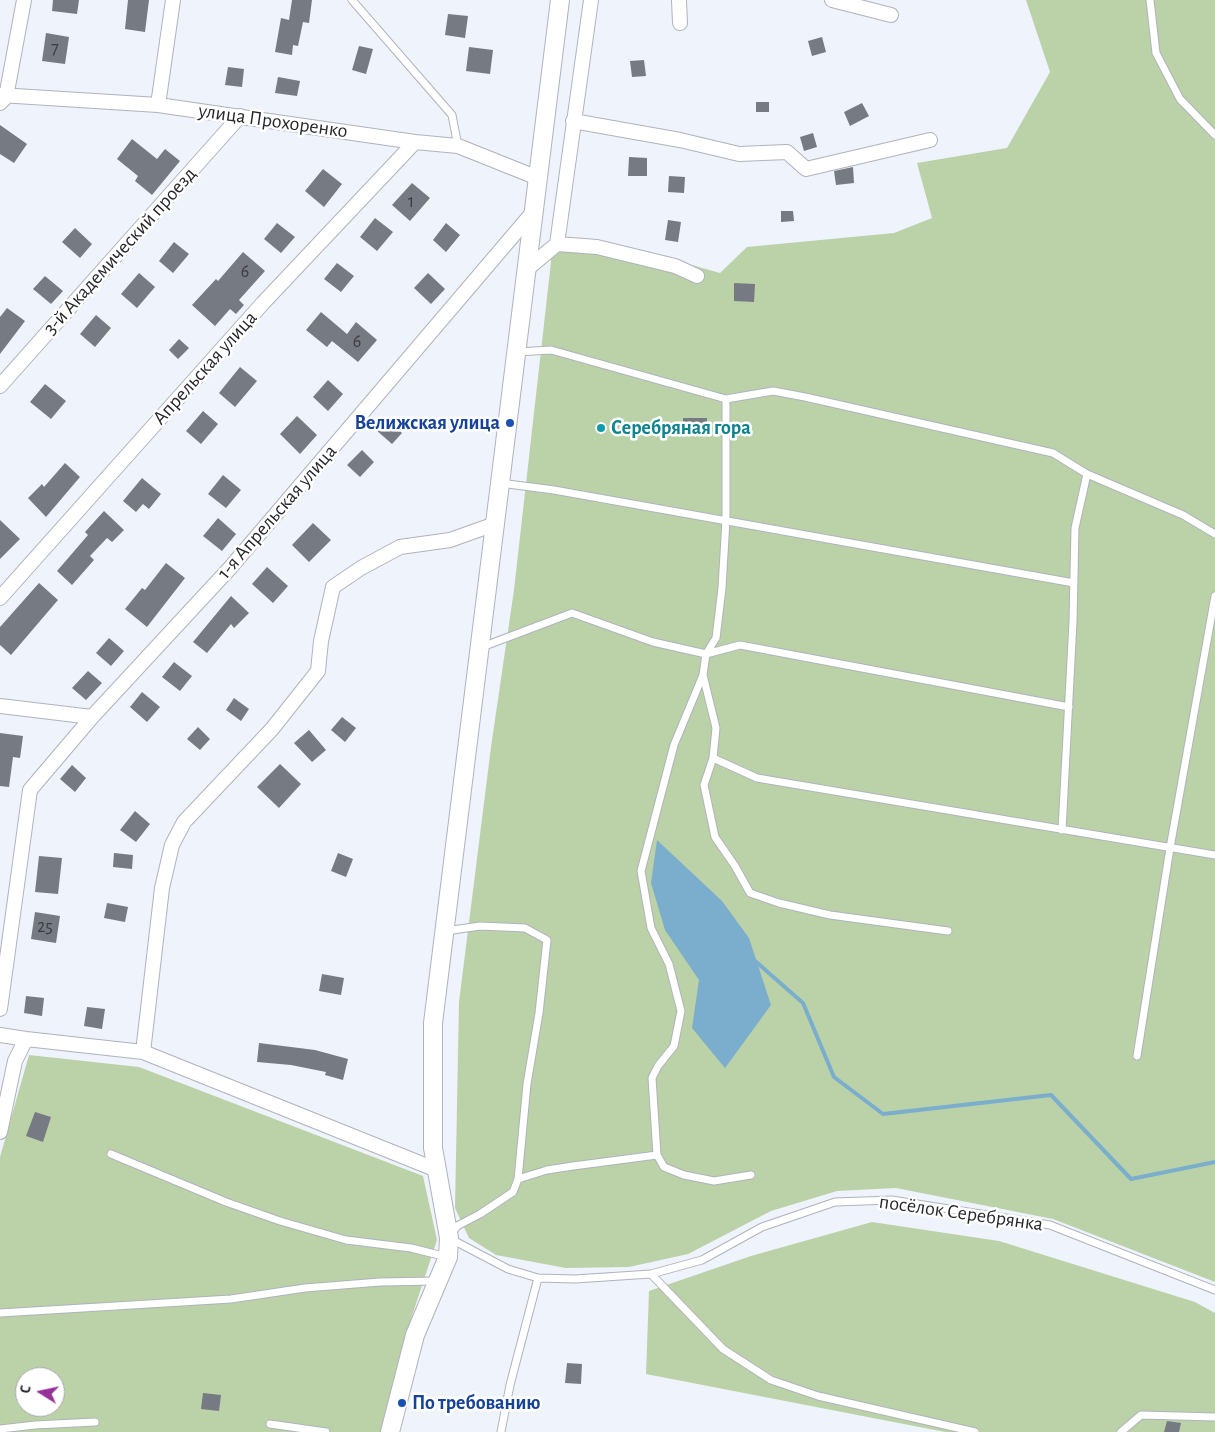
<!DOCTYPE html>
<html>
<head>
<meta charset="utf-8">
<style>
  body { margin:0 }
  #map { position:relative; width:1215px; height:1432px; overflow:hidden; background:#eef3fc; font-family:"Alegreya Sans",sans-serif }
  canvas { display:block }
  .north { position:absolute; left:15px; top:1367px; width:50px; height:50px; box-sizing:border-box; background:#fff; border:1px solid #a8a9aa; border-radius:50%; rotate:280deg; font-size:14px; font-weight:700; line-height:20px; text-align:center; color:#26272b }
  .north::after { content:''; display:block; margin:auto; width:18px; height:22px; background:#953399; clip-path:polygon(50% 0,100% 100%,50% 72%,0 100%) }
</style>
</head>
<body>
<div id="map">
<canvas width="1215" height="1432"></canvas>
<div class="north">С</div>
</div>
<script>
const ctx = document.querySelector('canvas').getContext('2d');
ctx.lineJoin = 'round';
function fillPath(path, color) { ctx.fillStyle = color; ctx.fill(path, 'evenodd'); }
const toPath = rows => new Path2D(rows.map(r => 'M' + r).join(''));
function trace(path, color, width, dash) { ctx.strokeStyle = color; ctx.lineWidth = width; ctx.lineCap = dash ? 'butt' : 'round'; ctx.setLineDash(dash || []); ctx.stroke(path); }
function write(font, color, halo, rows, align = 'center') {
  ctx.font = font + ' "Alegreya Sans",sans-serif'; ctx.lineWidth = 5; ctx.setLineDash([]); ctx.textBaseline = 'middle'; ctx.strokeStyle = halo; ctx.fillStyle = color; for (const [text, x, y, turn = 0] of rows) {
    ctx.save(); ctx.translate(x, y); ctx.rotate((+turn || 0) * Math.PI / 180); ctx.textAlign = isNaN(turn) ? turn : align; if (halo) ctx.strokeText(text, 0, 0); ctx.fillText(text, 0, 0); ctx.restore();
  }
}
const green = toPath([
  [1026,0,1215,0,1215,1282,1053,1219,896,1188,837,1191,771,1211,688,1254,629,1267,566,1268,496,1255,469,1238,455,1208,459,1002,491,747,514,590,551,262,551,236,590,240,645,252,720,273,747,247,894,233,932,218,917,163,1007,148,1050,72],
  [29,1055,139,1067,423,1176,437,1240,410,1322,381,1432,0,1432,0,1157],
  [25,1377,55,1377,55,1407,25,1407],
  [872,1222,999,1241,1195,1302,1215,1313,1215,1432,945,1432,646,1374,649,1291,751,1256]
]);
const water = toPath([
  [657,840,722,901,749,938,771,1005,725,1068,692,1028,699,980,665,930,651,883]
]);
const stream = toPath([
  [754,960,803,1003,834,1077,883,1114,1051,1095,1131,1179,1215,1162]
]);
const building = toPath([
  [53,0,79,0,77,14,52,11],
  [128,0,149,0,145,32,125,29],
  [292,0,312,0,309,23,303,22,298,46,293,45,292,55,275,52,281,18,289,20],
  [448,14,468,16,465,38,445,35],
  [46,33,69,37,65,64,42,61],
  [822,37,826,52,812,56,808,41],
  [359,46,373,49,366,74,352,70],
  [469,47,493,50,490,74,466,71],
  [644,60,646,76,632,77,630,61],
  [228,67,244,69,242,87,225,85],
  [278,77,300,81,297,96,275,93],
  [756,102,769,102,769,112,756,112],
  [862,103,869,116,850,126,844,112],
  [0,125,27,144,14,163,0,154],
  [813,133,817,147,804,151,800,137],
  [132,139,157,159,165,149,180,161,152,195,135,181,138,176,117,159],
  [629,157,647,158,647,176,628,176],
  [853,167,854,183,836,185,834,171],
  [323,169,342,184,324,207,305,191],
  [669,176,685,177,684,193,668,192],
  [412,183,430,198,410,221,392,205],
  [781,211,793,211,794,221,781,222],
  [375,218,393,232,377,251,360,237],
  [668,220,681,222,678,242,665,240],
  [277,223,295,237,281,253,264,239],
  [446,223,460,235,446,252,433,240],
  [75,228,92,244,80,258,62,242],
  [174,242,189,254,173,273,159,261],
  [243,252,265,271,239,300,244,305,236,314,230,309,215,326,192,305,216,279,218,281],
  [337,263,354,276,341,292,324,279],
  [139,273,155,287,137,308,121,294],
  [428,273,445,289,431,304,414,288],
  [45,276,63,291,51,304,33,289],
  [734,283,755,284,754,302,734,301],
  [7,308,25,321,0,354,0,317],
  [321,312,347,334,356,322,377,340,358,362,332,341,327,347,306,330],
  [96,315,111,328,95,347,80,334],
  [179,339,189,348,178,359,169,350],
  [240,367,257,381,235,407,219,393],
  [328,380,343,394,328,411,313,397],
  [45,384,66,401,51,419,30,402],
  [203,411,218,424,201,444,186,431],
  [297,416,317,435,300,454,280,434],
  [385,418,402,433,392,444,375,429],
  [683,418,707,418,707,429,683,429],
  [362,450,374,462,360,477,347,465],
  [65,463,80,477,46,517,28,498,42,484,44,487],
  [223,475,241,490,226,508,208,494],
  [142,478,161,494,149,509,143,504,136,512,123,501],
  [104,511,124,530,112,542,107,538,90,556,94,560,72,585,57,571,88,535,85,532],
  [218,518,236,534,222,551,203,536],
  [0,520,20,539,0,559],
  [313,523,331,540,309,562,292,545],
  [166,563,185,578,147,627,125,609,142,588,145,590],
  [267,567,288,586,273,603,252,584],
  [39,583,58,600,11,655,0,645,0,627],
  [231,596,249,613,234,628,231,624,207,653,193,642],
  [109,638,124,651,111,666,96,653],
  [174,662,192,676,180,691,162,677],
  [88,671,102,683,86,700,72,688],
  [142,692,160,707,147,722,130,707],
  [234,698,249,709,241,721,226,710],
  [342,717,356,728,345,742,331,730],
  [198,727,210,739,200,750,187,739],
  [309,730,326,750,312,762,294,743],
  [0,733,23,736,20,758,13,757,9,787,0,786],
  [280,764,301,784,279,808,257,787],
  [72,765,86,778,75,792,60,779],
  [135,811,150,824,136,842,120,830],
  [114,853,133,855,132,869,113,867],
  [338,853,353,859,346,877,331,871],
  [39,856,62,858,58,894,35,892],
  [107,903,128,907,125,922,104,918],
  [35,912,60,916,56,943,31,939],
  [322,974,344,978,341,995,319,991],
  [26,996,44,998,42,1016,24,1013],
  [87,1007,105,1009,102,1029,84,1026],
  [259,1043,315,1050,348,1059,343,1080,325,1075,326,1072,291,1065,257,1062],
  [35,1112,51,1117,43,1142,26,1136],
  [567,1363,582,1364,581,1384,565,1383],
  [203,1393,221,1395,219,1411,201,1409],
  [1167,1421,1181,1423,1179,1432,1164,1432]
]);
const service = toPath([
  [352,0,452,115,458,146],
  [1150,0,1156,53,1180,99,1215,135],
  [517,352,551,350,726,399,773,391,805,397,1053,453,1087,474,1183,515,1215,534],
  [500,483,554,490,1074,583],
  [482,647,572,613,653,642,706,654,716,638,722,588,726,520,726,399],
  [713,758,757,778,1215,855],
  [1062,830,1073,622,1075,528,1087,474],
  [446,931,480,926,525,928,547,940,539,1013,527,1084,518,1179,513,1192,480,1214,457,1226,449,1238,508,1269,538,1278,575,1279,651,1274,702,1260,762,1227,835,1202,892,1200,1050,1225,1215,1290],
  [948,931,830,915,779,903,750,893,735,866,715,837,704,785,713,758,716,728,703,675,706,654,740,645,1069,707],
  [1137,1056,1170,848,1215,596],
  [111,1154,226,1202,280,1221,346,1240,411,1248,447,1257],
  [657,1155,664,1167,684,1175,714,1181,751,1175],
  [518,1179,547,1170,573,1166,657,1155,652,1078,658,1066,674,1046,681,1011,669,964,651,928,641,871,674,745,703,675],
  [651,1274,723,1349,771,1380,818,1396,975,1432],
  [0,1313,231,1299,305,1288,380,1282,436,1281],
  [270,1424,326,1432],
  [0,1429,35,1425,95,1422],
  [501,1432,510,1385,538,1278],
  [1121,1432,1141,1415,1215,1417]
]);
const minor = toPath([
  [679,0,680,23],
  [832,0,891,15],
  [0,95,158,105,415,142,458,146,538,178],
  [0,103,6,97,24,0],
  [158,105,173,0],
  [573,121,680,140,739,154,787,152,806,169,930,140],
  [557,244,591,0],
  [527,269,557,244,597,247,675,266,697,276],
  [0,386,240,116],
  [0,598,263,303,415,142],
  [0,706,92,717,230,568,534,211],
  [0,1009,30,790,92,717],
  [0,1035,26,1039],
  [143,1052,162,888,172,845,184,822,272,729,318,671,321,641,333,587,361,568,400,547,450,540,495,524],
  [0,1132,15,1061,26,1039,143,1052,437,1170]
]);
const tertiary = toPath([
  [390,1432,415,1335,448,1257,449,1238,433,1148,433,1023,560,0]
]);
const markers = [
  [510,423,5,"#1a4fb4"],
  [601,428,5,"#0f9aa8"],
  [402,1403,5,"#1a4fb4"]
];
const numberNames = [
  ["7",55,49],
  ["1",411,202],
  ["6",245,272],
  ["6",357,342],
  ["25",45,927]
];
const streetNames = [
  ["улица Прохоренко",273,121,8],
  ["3-й Академический проезд",120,251,-48],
  ["Апрельская улица",205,368,-48],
  ["1-я Апрельская улица",277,512,-49],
  ["посёлок Серебрянка",961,1213,8]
];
const transitNames = [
  ["Велижская улица",500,423],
  ["По требованию",412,1403,"left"]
];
const cultureNames = [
  ["Серебряная гора",611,428]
];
fillPath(green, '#bbd2a8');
fillPath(water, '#7badcc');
trace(stream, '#7badcc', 4);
fillPath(building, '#767a82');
trace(service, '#afb3bc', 9);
trace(minor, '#afb3bc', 16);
trace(tertiary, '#afb3bc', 20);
trace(service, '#fff', 7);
trace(minor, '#fff', 14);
trace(tertiary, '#fff', 18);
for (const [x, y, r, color] of markers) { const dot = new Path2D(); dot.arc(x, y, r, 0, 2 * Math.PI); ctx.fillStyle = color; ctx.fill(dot); trace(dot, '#fff', 2); }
write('18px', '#3a3c41', null, numberNames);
write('20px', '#26272b', '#fff', streetNames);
write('bold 20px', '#164399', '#fff', transitNames, 'right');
write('bold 20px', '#0d838f', '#fff', cultureNames, 'left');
</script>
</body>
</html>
